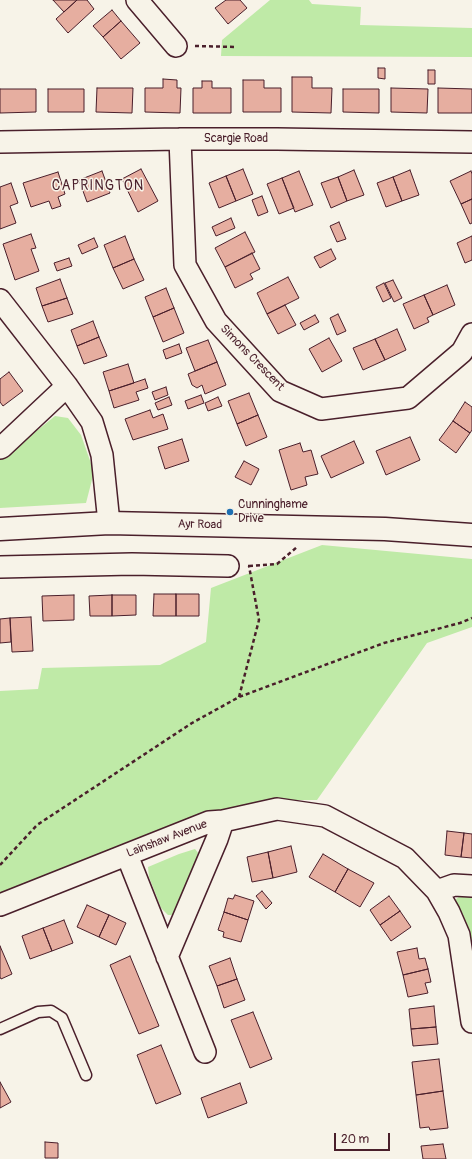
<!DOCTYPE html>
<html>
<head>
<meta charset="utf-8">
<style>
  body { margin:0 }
  #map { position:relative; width:472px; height:1159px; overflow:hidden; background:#f7f3e8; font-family:Pangolin,sans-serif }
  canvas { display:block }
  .scale { position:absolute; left:334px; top:1133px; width:56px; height:18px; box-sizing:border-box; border:2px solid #4a1f2b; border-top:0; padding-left:5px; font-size:12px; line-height:14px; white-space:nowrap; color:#4a1f2b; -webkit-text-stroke:3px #f7f3e8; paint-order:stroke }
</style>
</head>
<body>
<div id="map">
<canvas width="472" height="1159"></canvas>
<div class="scale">20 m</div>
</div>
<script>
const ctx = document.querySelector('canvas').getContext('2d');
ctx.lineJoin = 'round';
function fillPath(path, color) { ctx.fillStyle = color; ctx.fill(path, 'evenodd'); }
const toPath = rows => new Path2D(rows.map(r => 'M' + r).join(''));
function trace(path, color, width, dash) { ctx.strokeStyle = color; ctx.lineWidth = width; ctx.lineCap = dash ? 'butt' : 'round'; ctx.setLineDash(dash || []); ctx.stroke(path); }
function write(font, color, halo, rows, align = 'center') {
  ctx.font = font + ' Pangolin,sans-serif'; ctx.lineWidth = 3; ctx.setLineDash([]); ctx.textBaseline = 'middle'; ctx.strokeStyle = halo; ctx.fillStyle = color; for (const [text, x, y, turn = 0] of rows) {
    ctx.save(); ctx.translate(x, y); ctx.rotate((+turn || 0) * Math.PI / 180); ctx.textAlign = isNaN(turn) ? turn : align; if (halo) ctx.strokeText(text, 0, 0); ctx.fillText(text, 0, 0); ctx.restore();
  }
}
const green = toPath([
  [270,0,309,0,312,4,361,7,360,25,472,28,472,57,221,56,222,40],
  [55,416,68,418,81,435,94,472,86,503,0,508,0,453,39,429],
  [322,545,472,559,472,627,427,643,317,800,276,800,0,896,0,691,38,689,42,668,160,665,206,642,211,588],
  [195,849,199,854,175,915,168,915,161,908,149,877,148,867,179,854],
  [472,893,472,944,466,924,455,902,455,900,461,895]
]);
const building = toPath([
  [53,0,77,0,64,12,53,0],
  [77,0,87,0,94,9,68,33,56,19,77,0],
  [226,0,240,0,247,8,228,24,215,8,226,0],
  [112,10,121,21,103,37,93,26,112,10],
  [121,21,140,43,121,59,103,37,121,21],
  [378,68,385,68,385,79,378,78,378,68],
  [428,70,435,70,435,84,428,84,428,70],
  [292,77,312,77,312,88,332,88,331,113,292,112,292,77],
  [163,79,177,80,177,88,181,88,180,113,145,112,145,88,163,88,163,79],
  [243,80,264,80,264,88,281,88,281,112,243,112,243,80],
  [202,81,212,81,212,88,231,88,231,113,193,113,193,88,202,88,202,81],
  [97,88,133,88,132,113,96,112,97,88],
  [391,88,428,89,427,113,391,112,391,88],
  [438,88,472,89,472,113,438,113,438,88],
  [0,89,36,89,36,112,0,113,0,89],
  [48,89,84,89,84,112,48,112,48,89],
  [343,89,379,89,379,113,343,112,343,89],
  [141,169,158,201,138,212,122,179,141,169],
  [243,169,253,194,236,201,226,176,243,169],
  [354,170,364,195,347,201,338,177,354,170],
  [410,170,419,195,402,201,393,177,410,170],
  [102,171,110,193,87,202,79,180,102,171],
  [299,171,313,205,295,212,282,178,299,171],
  [471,171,472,174,472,199,461,204,450,181,471,171],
  [58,172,65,194,58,197,61,206,52,209,49,201,31,207,23,183,58,172],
  [226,176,236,201,219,208,209,183,226,176],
  [338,177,347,201,331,208,321,183,338,177],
  [393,177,402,201,386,207,377,183,393,177],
  [282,178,294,208,279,214,267,184,282,178],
  [11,183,18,203,10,206,16,223,0,229,0,187,11,183],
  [262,196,268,212,258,216,252,200,262,196],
  [472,199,472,223,470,224,461,204,472,199],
  [231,218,235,228,216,236,212,227,231,218],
  [339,222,346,239,337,242,330,226,339,222],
  [245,232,255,252,225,267,215,248,245,232],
  [31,234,36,248,31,249,39,271,15,280,3,244,31,234],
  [125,236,134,259,113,268,104,245,125,236],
  [472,236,472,260,465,263,457,243,472,236],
  [94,238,98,247,82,254,78,245,94,238],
  [331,249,336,259,320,268,314,257,331,249],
  [252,253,260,269,250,274,253,279,235,288,225,267,252,253],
  [69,258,72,266,57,271,54,263,69,258],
  [134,259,144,280,123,289,113,268,134,259],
  [288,277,299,298,267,314,257,293,288,277],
  [60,279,67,298,42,306,36,288,60,279],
  [393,280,402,298,394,302,385,283,393,280],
  [384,283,391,298,383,302,376,287,384,283],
  [447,285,455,305,433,315,424,295,447,285],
  [166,288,174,308,153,317,145,297,166,288],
  [424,295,433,315,427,318,429,322,414,329,403,304,424,295],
  [67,298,73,314,48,322,42,306,67,298],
  [285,305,296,325,278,334,267,314,285,305],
  [174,308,184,333,163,342,153,317,174,308],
  [338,314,346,331,337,335,330,318,338,314],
  [315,315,319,322,304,330,300,323,315,315],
  [93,321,99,337,77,346,71,330,93,321],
  [397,329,406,350,385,360,375,339,397,329],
  [99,337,107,356,84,364,77,346,99,337],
  [329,338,342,361,322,372,309,349,329,338],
  [375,339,385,360,363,370,353,348,375,339],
  [208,340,217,362,195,371,186,348,208,340],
  [179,344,182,353,166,359,163,350,179,344],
  [217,362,226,385,205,394,202,385,197,388,192,385,188,374,217,362],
  [128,364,134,383,109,391,103,372,128,364],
  [9,372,23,391,3,406,0,402,0,379,9,372],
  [145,379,148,388,136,392,139,400,114,408,109,391,145,379],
  [166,387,168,395,155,400,152,392,166,387],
  [249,393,258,415,237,424,228,401,249,393],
  [201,395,204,403,188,409,185,401,201,395],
  [169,397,172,405,158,410,155,403,169,397],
  [218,397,222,406,208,411,205,403,218,397],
  [465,402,472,407,472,430,470,433,453,421,465,402],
  [150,410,153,418,163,414,168,429,133,440,125,419,150,410],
  [258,415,267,437,246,446,237,424,258,415],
  [453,421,470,433,456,453,439,440,453,421],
  [410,437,420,460,386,475,376,451,410,437],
  [182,439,189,461,165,469,158,447,182,439],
  [354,441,364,463,331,478,321,456,354,441],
  [300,443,303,452,311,450,318,474,305,477,307,485,291,490,279,450,300,443],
  [244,461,259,469,251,485,235,477,244,461],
  [154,594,176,594,176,616,153,616,154,594],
  [176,594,199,594,199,616,176,616,176,594],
  [74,595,74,620,43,621,42,596,74,595],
  [112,595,136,595,136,615,112,616,112,595],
  [112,595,112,616,90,616,89,596,112,595],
  [31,617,33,651,12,652,10,618,31,617],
  [10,618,11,642,0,643,0,619,10,618],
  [447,831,464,833,461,857,445,855,447,831],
  [464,833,472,834,472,858,461,857,464,833],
  [291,846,297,872,273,878,268,852,291,846],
  [268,852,273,878,252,882,247,857,268,852],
  [323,854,348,869,335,892,309,877,323,854],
  [348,869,374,883,360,907,335,892,348,869],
  [262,891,272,903,266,909,256,896,262,891],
  [235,895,254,901,248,920,224,912,228,898,233,899,235,895],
  [389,896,400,911,380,925,370,910,389,896],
  [87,905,109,915,99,937,77,927,87,905],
  [400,911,411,927,391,941,380,925,400,911],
  [224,912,248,920,241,942,223,937,224,932,218,930,224,912],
  [109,915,126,923,116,945,99,937,109,915],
  [64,920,73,943,52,951,43,928,64,920],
  [43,928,52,951,30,959,22,936,43,928],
  [0,946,12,974,1,979,0,977,0,946],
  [417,948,419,959,425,958,428,969,403,975,397,952,417,948],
  [130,956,159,1026,139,1034,110,965,130,956],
  [230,958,237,979,217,986,209,966,230,958],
  [428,969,431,982,425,983,428,993,408,997,403,975,428,969],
  [237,979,245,1000,224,1008,217,986,237,979],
  [434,1006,436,1027,411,1029,409,1009,434,1006],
  [253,1012,272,1059,250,1068,231,1020,253,1012],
  [436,1027,438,1044,413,1046,411,1029,436,1027],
  [161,1045,181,1094,156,1104,137,1055,161,1045],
  [439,1059,443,1091,416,1095,412,1062,439,1059],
  [0,1082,11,1102,0,1108,0,1082],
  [240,1083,247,1103,208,1118,201,1098,240,1083],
  [443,1091,448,1128,430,1130,429,1127,420,1128,416,1095,443,1091],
  [45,1142,58,1143,58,1158,45,1158,45,1142],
  [443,1144,446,1159,423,1159,421,1146,443,1144]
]);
const path = toPath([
  [195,46,236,47],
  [249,566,277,564,297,547],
  [239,697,259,620,249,566,248,566],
  [0,865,37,825,192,723,239,697,384,643,460,623,472,618]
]);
const service = toPath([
  [0,1029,38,1012,51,1011,62,1018,86,1075]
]);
const minor = toPath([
  [137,0,176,46],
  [180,139,185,265,216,321,280,391,321,409,408,398,462,352,472,334],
  [0,142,180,139,277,139,472,142],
  [0,300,67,386,92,422,102,455,109,523],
  [0,448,2,447,67,386],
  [0,567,132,564,228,566],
  [127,855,205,1052],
  [437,891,454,885,472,886],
  [0,905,209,822,223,821,277,809,325,816,405,858,437,891,449,912,459,935,472,1022],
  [167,957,217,839,223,821]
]);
const secondary = toPath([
  [0,529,109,523,385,529,472,535]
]);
const markers = [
  [230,512,4,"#1f6fb2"]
];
const streetNames = [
  ["Scargie Road",236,139],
  ["Simons Crescent",252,358,46],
  ["Ayr Road",200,525,1],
  ["Lainshaw Avenue",167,839,-21]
];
const poiNames = [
  ["Cunninghame",238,505],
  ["Drive",238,519]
];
const quarterNames = [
  ["CAPRINGTON",98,186]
];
fillPath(green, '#bfeaa7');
fillPath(building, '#e6aea0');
trace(building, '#4a1f2b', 1);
trace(service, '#4a1f2b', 13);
trace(minor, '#4a1f2b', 24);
trace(secondary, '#4a1f2b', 25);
trace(path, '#4a1f2b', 2.5, [4, 3]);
trace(service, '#f7f3e8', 10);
trace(minor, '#f7f3e8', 21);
trace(secondary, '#f7f3e8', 22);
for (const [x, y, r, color] of markers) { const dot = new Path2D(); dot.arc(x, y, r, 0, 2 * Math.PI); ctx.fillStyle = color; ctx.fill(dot); trace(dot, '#f7f3e8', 1.5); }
write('12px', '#4a1f2b', '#f7f3e8', streetNames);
write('12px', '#4a1f2b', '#f7f3e8', poiNames, 'left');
ctx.letterSpacing = '1px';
write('14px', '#4a1f2b', '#f7f3e8', quarterNames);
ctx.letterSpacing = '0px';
</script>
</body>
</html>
